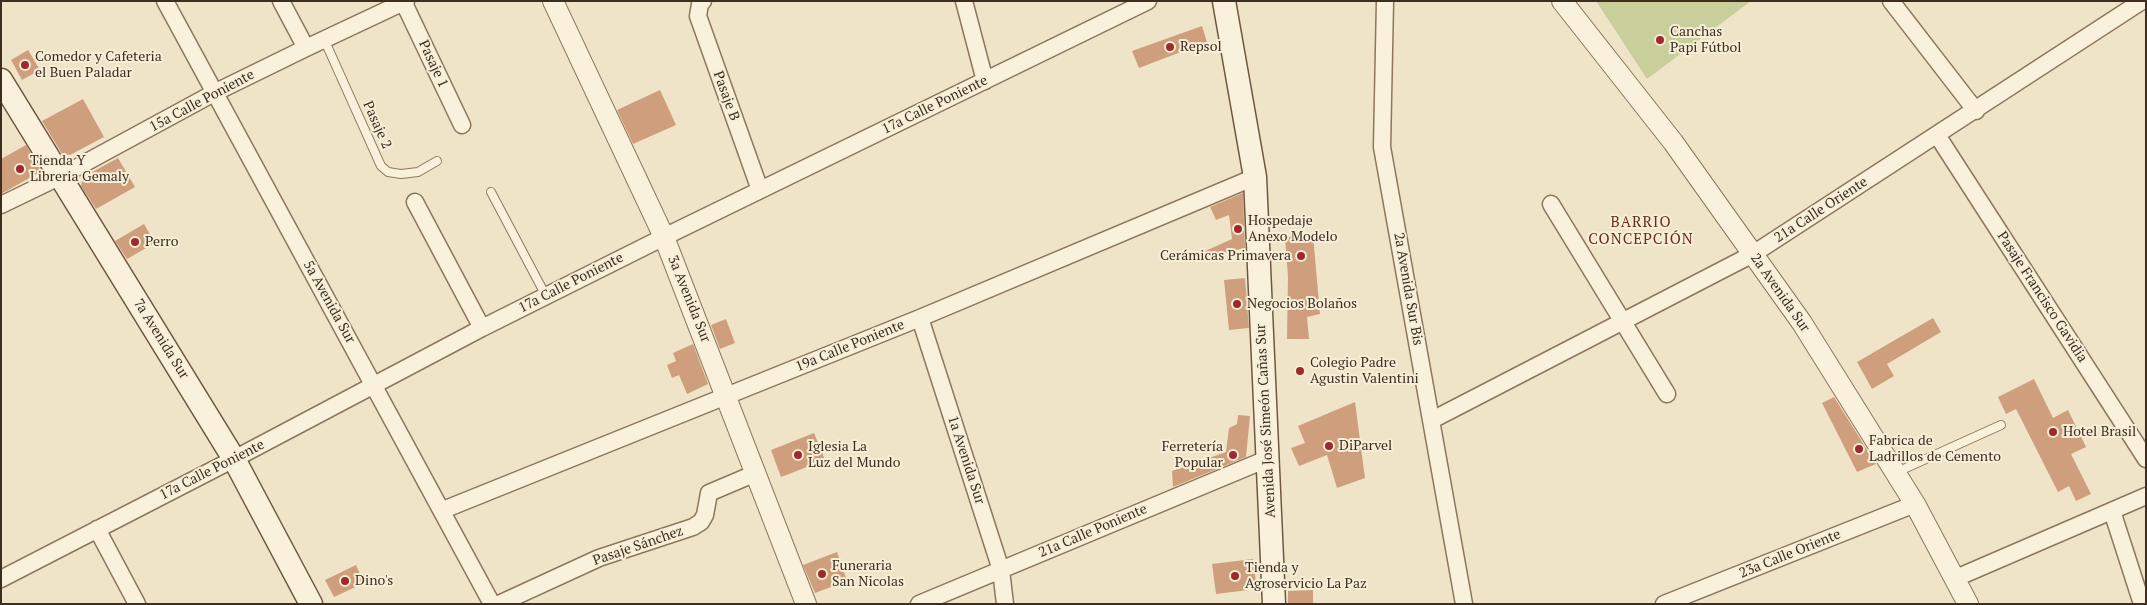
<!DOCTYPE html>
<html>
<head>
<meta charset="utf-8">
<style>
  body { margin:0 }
  #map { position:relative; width:2147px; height:605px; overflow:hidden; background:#f0e4c8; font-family:"PT Serif",serif }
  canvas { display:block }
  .frame { position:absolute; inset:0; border:2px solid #3d2e20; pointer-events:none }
</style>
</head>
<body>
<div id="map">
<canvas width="2147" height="605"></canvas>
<div class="frame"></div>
</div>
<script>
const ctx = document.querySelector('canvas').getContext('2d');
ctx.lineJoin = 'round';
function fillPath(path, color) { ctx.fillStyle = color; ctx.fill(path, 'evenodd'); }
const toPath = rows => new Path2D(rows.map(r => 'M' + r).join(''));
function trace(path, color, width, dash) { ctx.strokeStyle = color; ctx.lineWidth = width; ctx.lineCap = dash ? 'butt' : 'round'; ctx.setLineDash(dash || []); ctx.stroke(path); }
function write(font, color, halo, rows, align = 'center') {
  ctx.font = font + ' "PT Serif",serif'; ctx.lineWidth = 4; ctx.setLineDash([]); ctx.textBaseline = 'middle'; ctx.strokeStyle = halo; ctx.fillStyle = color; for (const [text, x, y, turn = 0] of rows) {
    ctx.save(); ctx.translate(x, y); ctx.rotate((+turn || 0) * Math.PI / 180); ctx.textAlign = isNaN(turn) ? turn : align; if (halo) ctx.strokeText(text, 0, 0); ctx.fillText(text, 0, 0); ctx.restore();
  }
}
const green = toPath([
  [1596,1,1751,1,1647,79]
]);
const building = toPath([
  [1202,26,1207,42,1139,68,1132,51],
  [28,50,40,70,22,80,11,60],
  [660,90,676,125,633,144,617,110],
  [83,99,104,137,70,155,62,154,42,121],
  [26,145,39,167,40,172,1,194,1,159],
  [118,158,135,187,96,209,81,186,83,177],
  [1243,193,1245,248,1205,257,1203,252,1232,239,1229,215,1216,220,1210,207],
  [144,224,155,243,127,259,115,241],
  [1313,235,1320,314,1307,317,1309,339,1287,339,1288,277,1285,237],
  [1245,278,1249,328,1229,330,1224,280],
  [1933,318,1941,332,1887,364,1894,376,1872,389,1857,362],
  [726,319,735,343,720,349,711,325],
  [693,344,708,384,687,394,679,375,672,378,667,365,676,361,673,353],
  [2034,379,2053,418,2068,410,2086,447,2071,454,2091,494,2076,501,2069,486,2058,492,2016,409,2006,414,1998,397],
  [1834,397,1876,464,1857,472,1822,403],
  [1355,402,1365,478,1337,488,1327,455,1299,466,1291,448,1305,443,1298,426],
  [1238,415,1250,416,1246,457,1173,487,1172,471,1226,452,1229,428,1237,424],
  [814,433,825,460,781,477,771,450],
  [837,552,847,581,815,593,803,565],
  [1253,559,1257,589,1216,594,1212,564],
  [356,565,364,583,334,597,325,580],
  [1313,590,1313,604,1288,604,1288,591]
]);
const service = toPath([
  [324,39,381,166,388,172,401,174,418,172,437,161],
  [491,192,546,296],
  [1897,472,2001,425]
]);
const minor = toPath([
  [165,1,492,604],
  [281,1,306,48],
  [403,1,462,125],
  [703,1,700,4,698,16,760,190],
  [964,1,985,81],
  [1385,1,1382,147,1464,604],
  [1891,1,1976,111],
  [1937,135,2146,459],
  [415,202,482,328],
  [1551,204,1667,394],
  [1,205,61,176,214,93,306,48,406,1],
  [920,318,1001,570,1005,604],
  [1432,420,1753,254,2142,1],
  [443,510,920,318,1255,177],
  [2112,511,2142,604],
  [97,529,137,604],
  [1956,578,2146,496],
  [1,579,234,459,482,328,664,237,1148,1],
  [499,604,599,558,693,527,701,522,705,515,709,493,756,473],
  [919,604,1267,459],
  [1664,604,1915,504]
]);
const tertiary = toPath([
  [553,1,664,237,806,604],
  [1562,1,1673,142,1802,323,1915,504,1968,604]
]);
const secondary = toPath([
  [1224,1,1255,177,1274,604],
  [1,80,234,459,311,604]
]);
const markers = [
  [1660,40,5,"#9e2a2b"],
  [1170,47,5,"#9e2a2b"],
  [25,65,5,"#9e2a2b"],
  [20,169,5,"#9e2a2b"],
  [1238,229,5,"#9e2a2b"],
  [135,242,5,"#9e2a2b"],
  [1301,256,5,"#9e2a2b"],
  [1237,304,5,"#9e2a2b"],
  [1300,371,5,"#9e2a2b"],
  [2053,432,5,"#9e2a2b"],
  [1329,446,5,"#9e2a2b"],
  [1859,449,5,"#9e2a2b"],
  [798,455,5,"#9e2a2b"],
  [1233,455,5,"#9e2a2b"],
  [822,574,5,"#9e2a2b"],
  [1235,576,5,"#9e2a2b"],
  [345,581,5,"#9e2a2b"]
];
const poiNames = [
  ["Canchas",1670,32],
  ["Papi Fútbol",1670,48],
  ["Repsol",1180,47],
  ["Comedor y Cafeteria",35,57],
  ["el Buen Paladar",35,73],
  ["Tienda Y",30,161],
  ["Libreria Gemaly",30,177],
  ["Hospedaje",1248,221],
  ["Anexo Modelo",1248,237],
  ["Perro",145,242],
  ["Cerámicas Primavera",1291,256,"right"],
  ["Negocios Bolaños",1247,304],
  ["Colegio Padre",1310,363],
  ["Agustin Valentini",1310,379],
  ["Hotel Brasil",2063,432],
  ["Fabrica de",1869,441],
  ["Ladrillos de Cemento",1869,457],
  ["DiParvel",1339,446],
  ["Iglesia La",808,447],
  ["Luz del Mundo",808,463],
  ["Ferretería",1223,447,"right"],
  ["Popular",1223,463,"right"],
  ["Funeraria",832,566],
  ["San Nicolas",832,582],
  ["Tienda y",1245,568],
  ["Agroservicio La Paz",1245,584],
  ["Dino's",355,581]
];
const streetNames = [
  ["Pasaje 1",433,64,65],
  ["Pasaje B",726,96,70],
  ["15a Calle Poniente",202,101,-28],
  ["17a Calle Poniente",935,105,-26],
  ["Pasaje 2",377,125,66],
  ["21a Calle Oriente",1821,210,-33],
  ["17a Calle Poniente",571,283,-27],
  ["2a Avenida Sur Bis",1408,289,80],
  ["2a Avenida Sur",1780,293,55],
  ["Pasaje Francisco Gavidia",2042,297,57],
  ["3a Avenida Sur",689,299,68],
  ["5a Avenida Sur",329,302,61],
  ["7a Avenida Sur",161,339,58],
  ["19a Calle Poniente",850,346,-22],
  ["Avenida José Simeón Cañas Sur",1266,421,-93],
  ["1a Avenida Sur",966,460,72],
  ["17a Calle Poniente",212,470,-27],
  ["21a Calle Poniente",1093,531,-23],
  ["Pasaje Sánchez",638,546,-19],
  ["23a Calle Oriente",1790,554,-22]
];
const neighbourhoodNames = [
  ["BARRIO",1641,223],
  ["CONCEPCIÓN",1641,240]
];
fillPath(green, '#c9cf9b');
fillPath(building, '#cf9f7d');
trace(service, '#8d765c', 10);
trace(minor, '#8d765c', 19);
trace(tertiary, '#8d765c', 22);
trace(secondary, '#6f573f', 25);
trace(service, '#faf1dc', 8);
trace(minor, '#faf1dc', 16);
trace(tertiary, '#faf1dc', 20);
trace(secondary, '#faf1dc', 22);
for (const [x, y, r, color] of markers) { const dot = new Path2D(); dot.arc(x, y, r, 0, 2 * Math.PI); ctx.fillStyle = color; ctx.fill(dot); trace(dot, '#f7eed8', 2); }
write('14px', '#3d2e20', '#f7eed8', poiNames, 'left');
write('14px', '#3d2e20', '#f7eed8', streetNames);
ctx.letterSpacing = '1px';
write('15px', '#6b2e1e', '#f7eed8', neighbourhoodNames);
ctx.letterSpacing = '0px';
</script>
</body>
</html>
